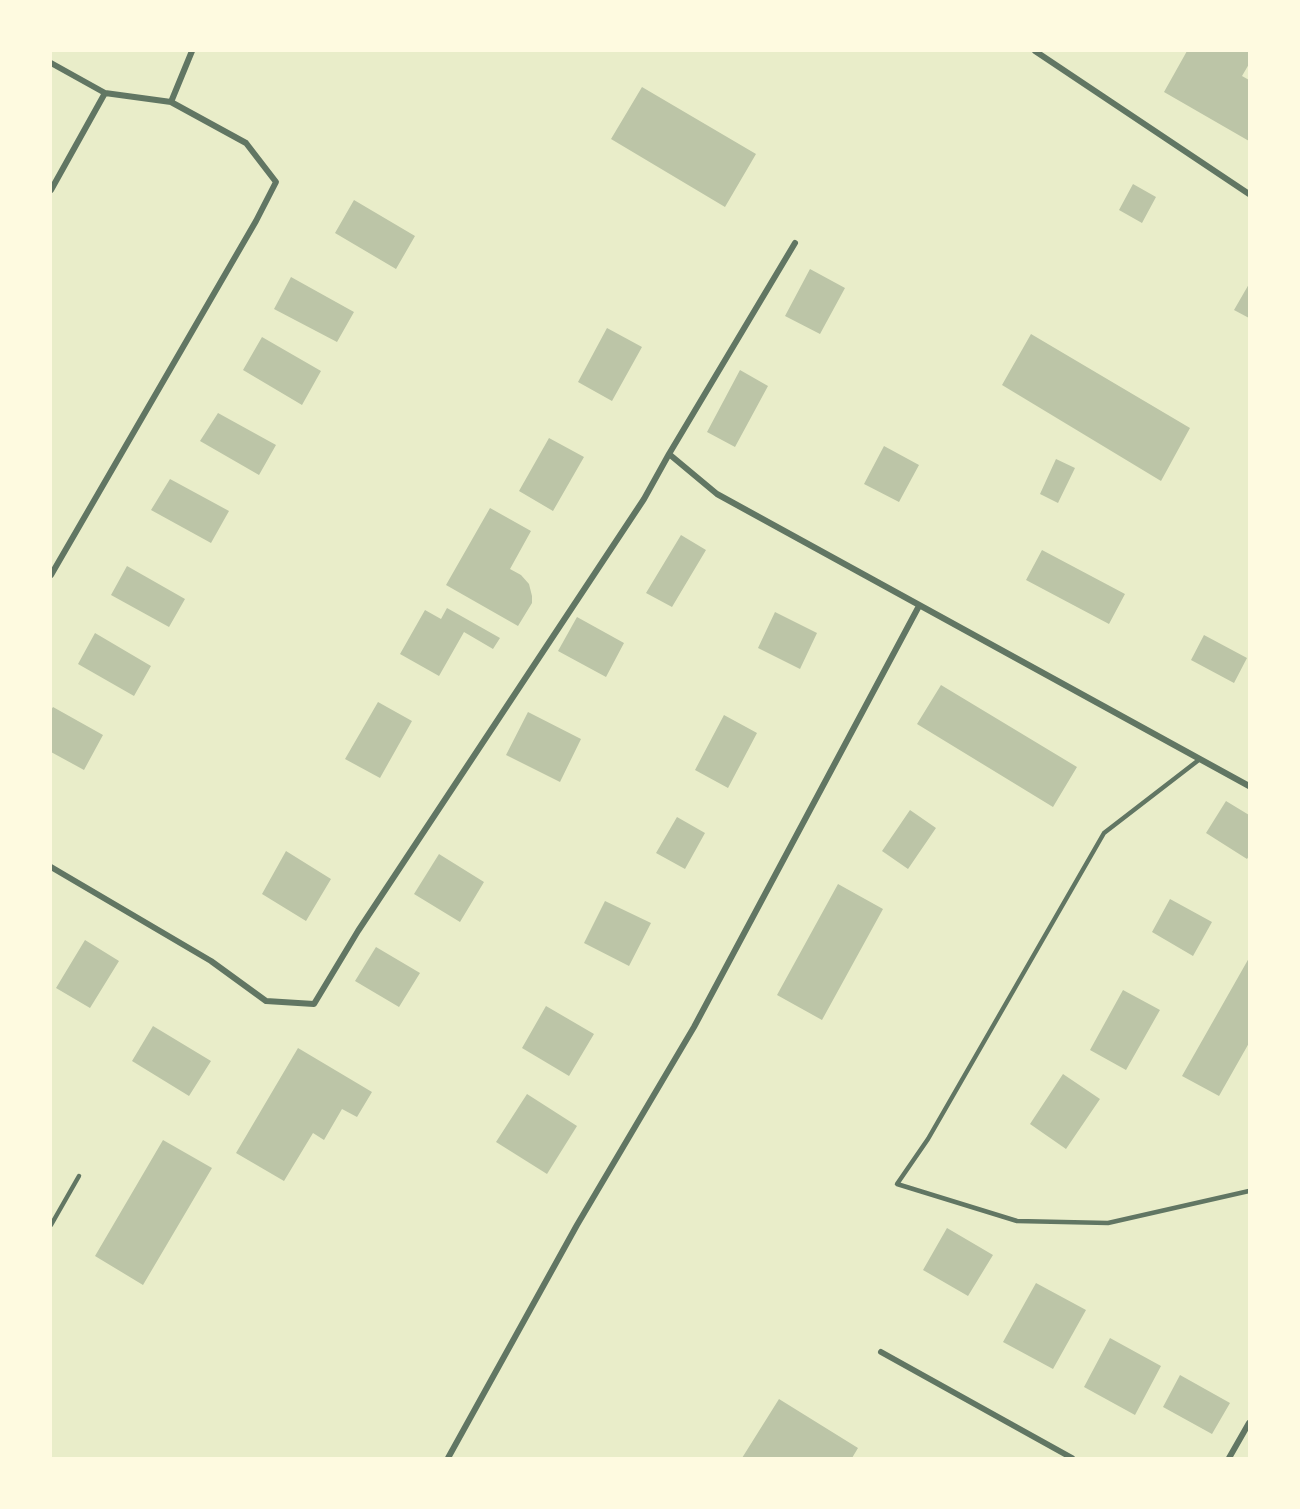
<!DOCTYPE html>
<html>
<head>
<meta charset="utf-8">
<style>
  body { margin:0 }
  #map { position:relative; width:1300px; height:1509px; overflow:hidden; background:#e9edc9; font-family:Helvetica,sans-serif }
  canvas { display:block }
  .frame { position:absolute; inset:0; border:52px solid #fefae0; pointer-events:none }
</style>
</head>
<body>
<div id="map">
<canvas width="1300" height="1509"></canvas>
<div class="frame"></div>
</div>
<script>
const ctx = document.querySelector('canvas').getContext('2d');
ctx.lineJoin = 'round';
function fillPath(path, color) { ctx.fillStyle = color; ctx.fill(path, 'evenodd'); }
const toPath = rows => new Path2D(rows.map(r => 'M' + r).join(''));
function trace(path, color, width, dash) { ctx.strokeStyle = color; ctx.lineWidth = width; ctx.lineCap = dash ? 'butt' : 'round'; ctx.setLineDash(dash || []); ctx.stroke(path); }
const building = toPath([
  [1187,51,1249,51,1249,64,1242,76,1249,80,1249,141,1164,92],
  [642,87,756,154,725,207,611,139],
  [1133,184,1156,197,1142,223,1119,210],
  [354,200,415,236,396,269,335,233],
  [810,269,845,288,820,334,785,316],
  [291,277,354,312,337,342,274,309],
  [1249,284,1249,318,1234,310],
  [607,328,642,347,612,401,578,382],
  [1031,334,1190,428,1161,481,1002,385],
  [262,337,321,371,302,405,243,370],
  [740,370,768,386,735,447,707,432],
  [218,413,276,445,259,475,200,441],
  [549,438,584,457,553,511,519,491],
  [884,446,919,465,899,502,864,484],
  [1056,459,1075,468,1058,503,1040,494],
  [170,479,229,511,211,543,151,510],
  [490,508,531,531,510,569,521,575,529,584,532,596,532,603,518,626,446,585],
  [681,535,706,550,672,607,646,593],
  [1042,550,1125,594,1109,624,1026,580],
  [127,566,185,599,169,627,111,595],
  [447,608,500,638,493,649,464,632,439,676,400,654,425,610,441,619],
  [775,612,817,633,800,669,758,648],
  [577,617,624,643,606,677,558,651],
  [95,633,151,666,134,696,78,664],
  [1204,635,1247,658,1234,683,1191,660],
  [941,685,1077,767,1053,807,917,724],
  [378,702,412,721,380,778,345,759],
  [53,707,103,735,84,770,51,752,51,710],
  [528,712,581,739,560,782,506,755],
  [724,715,757,733,728,788,695,770],
  [1226,801,1249,815,1249,856,1247,859,1206,833],
  [910,810,936,828,908,869,882,851],
  [677,817,705,833,685,869,656,853],
  [286,851,331,879,306,921,262,894],
  [439,854,484,882,460,922,414,894],
  [838,884,883,909,822,1020,777,995],
  [1170,899,1212,922,1193,956,1152,932],
  [605,901,651,923,629,966,584,943],
  [85,940,119,961,90,1008,56,988],
  [376,947,420,973,399,1007,355,981],
  [1249,958,1249,1043,1219,1096,1182,1076],
  [1123,990,1160,1010,1126,1070,1090,1050],
  [546,1006,594,1034,569,1076,522,1048],
  [153,1026,211,1061,189,1096,132,1061],
  [298,1048,372,1092,357,1117,342,1109,324,1140,313,1133,284,1181,236,1153],
  [1063,1074,1100,1099,1066,1149,1030,1124],
  [527,1094,577,1126,547,1174,496,1142],
  [163,1140,212,1168,143,1285,95,1256],
  [947,1228,993,1255,968,1296,923,1270],
  [1036,1283,1086,1310,1053,1369,1003,1342],
  [1110,1338,1161,1366,1135,1415,1084,1387],
  [1180,1375,1230,1403,1212,1434,1163,1407],
  [779,1399,858,1448,852,1458,742,1458]
]);
const service = toPath([
  [1200,759,1104,833,928,1139,897,1184,1017,1221,1108,1223,1249,1191],
  [51,1225,79,1176]
]);
const minor = toPath([
  [1035,51,1249,194],
  [51,63,105,93,171,102,246,143,276,182,256,221,51,575],
  [171,102,192,51],
  [51,190,105,93],
  [669,454,717,494,1249,786],
  [51,867,211,961,266,1001,314,1004,358,931,644,499,669,454,795,243],
  [881,1352,1072,1458],
  [448,1458,577,1225,694,1027,919,606],
  [1229,1458,1249,1423]
]);
fillPath(building, '#bcc5a7');
trace(service, '#617663', 4.5);
trace(minor, '#617663', 6);
</script>
</body>
</html>
